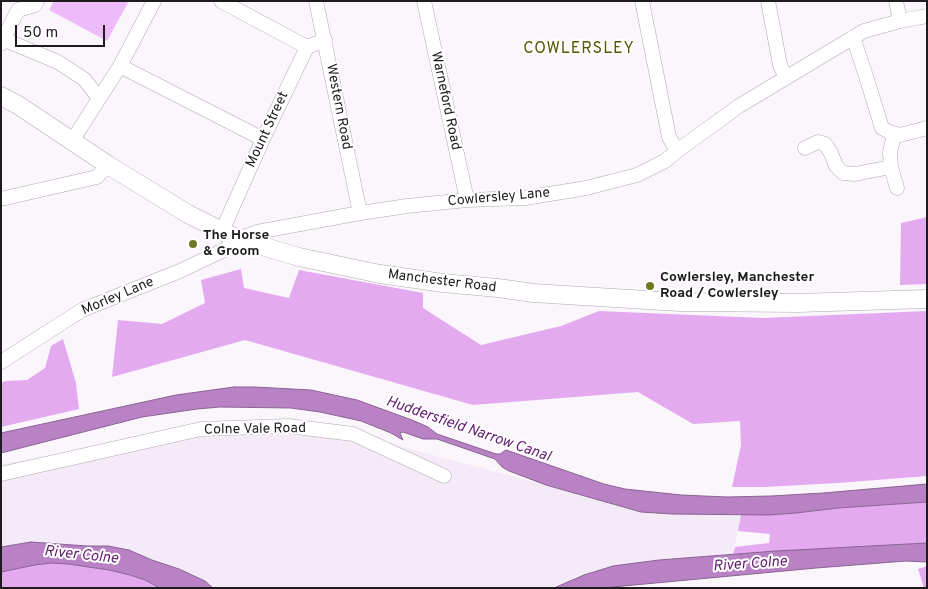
<!DOCTYPE html>
<html>
<head>
<meta charset="utf-8">
<style>
  body { margin:0 }
  #map { position:relative; width:928px; height:589px; overflow:hidden; background:#fbf5fc; font-family:Overpass,sans-serif }
  canvas { display:block }
  .frame { position:absolute; inset:0; border:2px solid #1d1b1e; pointer-events:none }
  .scale { position:absolute; left:15px; top:25px; width:90px; height:22px; box-sizing:border-box; border:2px solid #1d1b1e; border-top:0; padding-left:6px; font-size:15px; line-height:18px; white-space:nowrap; color:#1d1b1e; -webkit-text-stroke:4px #fff; paint-order:stroke }
</style>
</head>
<body>
<div id="map">
<canvas width="928" height="589"></canvas>
<div class="frame"></div>
<div class="scale">50 m</div>
</div>
<script>
const ctx = document.querySelector('canvas').getContext('2d');
ctx.lineJoin = 'round';
function fillPath(path, color) { ctx.fillStyle = color; ctx.fill(path, 'evenodd'); }
const toPath = rows => new Path2D(rows.map(r => 'M' + r).join(''));
function trace(path, color, width, dash) { ctx.strokeStyle = color; ctx.lineWidth = width; ctx.lineCap = dash ? 'butt' : 'round'; ctx.setLineDash(dash || []); ctx.stroke(path); }
function write(font, color, halo, rows, align = 'center') {
  ctx.font = font + ' Overpass,sans-serif'; ctx.lineWidth = 4; ctx.setLineDash([]); ctx.textBaseline = 'middle'; ctx.strokeStyle = halo; ctx.fillStyle = color; for (const [text, x, y, turn = 0] of rows) {
    ctx.save(); ctx.translate(x, y); ctx.rotate((+turn || 0) * Math.PI / 180); ctx.textAlign = isNaN(turn) ? turn : align; if (halo) ctx.strokeText(text, 0, 0); ctx.fillText(text, 0, 0); ctx.restore();
  }
}
const built = toPath([
  [195,431,353,434,546,485,641,512,672,514,741,514,733,555,659,560,613,566,584,575,554,588,213,588,205,581,129,550,108,546,87,546,31,542,1,547,1,464]
]);
const green = toPath([
  [54,1,129,1,107,41,49,10]
]);
const forest = toPath([
  [927,217,927,284,900,285,901,223],
  [241,269,244,288,289,298,299,270,423,293,423,308,481,345,561,326,599,311,763,318,927,311,927,476,838,483,764,487,732,487,741,445,740,421,693,424,638,392,473,405,245,340,112,377,118,320,162,324,205,303,201,280],
  [63,339,76,383,79,409,1,427,1,383,6,381,27,380,45,368,51,346],
  [927,502,927,543,733,555,735,547,769,543,770,534,738,531,741,514,796,513,838,508],
  [52,563,68,564,109,570,130,575,145,580,160,588,1,588,1,572,35,565],
  [927,566,927,588,924,588,918,569]
]);
const water = toPath([
  [234,387,255,387,311,390,357,400,412,420,428,427,437,434,496,454,500,454,506,450,604,484,625,489,681,495,727,497,771,496,823,493,927,484,927,502,838,508,796,513,768,515,672,514,641,512,546,485,509,471,502,467,495,459,437,439,423,439,403,432,400,433,403,440,391,433,361,421,320,412,291,408,220,407,197,409,142,417,1,453,1,433,176,395,234,387],
  [31,542,87,546,108,546,129,550,152,560,179,569,205,581,213,588,160,588,145,580,130,575,109,570,68,564,52,563,35,565,1,572,1,547,31,542],
  [927,543,927,562,906,561,816,568,602,588,554,588,584,575,613,566,628,564,659,560,776,551,927,543]
]);
const minor = toPath([
  [221,1,307,47],
  [316,1,360,213],
  [424,1,467,200],
  [642,1,669,137,677,151],
  [768,1,780,65,786,78],
  [896,1,900,21],
  [853,37,865,73,882,128,889,132,900,135,927,128],
  [3,39,58,62,84,79,99,98],
  [1,44,18,10,35,5,37,1],
  [120,66,263,139],
  [894,134,890,153,891,167,897,188],
  [72,141,120,66,154,1],
  [805,148,818,142,825,144,831,153,836,166,843,173,855,174,891,167],
  [1,199,97,177,108,165],
  [222,231,263,139,307,47,325,40],
  [1,362,82,310,180,271,226,249,238,239,257,232,360,213,407,206,467,200,525,198,586,188,637,175,665,161,677,151,739,106,864,31,900,21,927,16],
  [1,474,201,429,288,426,353,434,444,476]
]);
const major = toPath([
  [1,96,18,105,108,165,188,214,238,239,299,257,380,274,443,283,498,288,533,293,679,302,798,303,927,299]
]);
const markers = [
  [193,244,5,"#6e7721"],
  [650,286,5,"#6e7721"]
];
const streetNames = [
  ["Warneford Road",445,101,78],
  ["Western Road",338,107,79],
  ["Mount Street",268,130,-65],
  ["Cowlersley Lane",499,198,-5],
  ["Manchester Road",442,282,7],
  ["Morley Lane",118,297,-23],
  ["Colne Vale Road",255,430,-1]
];
const poiNames = [
  ["The Horse",203,236],
  ["& Groom",203,252],
  ["Cowlersley, Manchester",660,278],
  ["Road / Cowlersley",660,294]
];
const waterNames = [
  ["Huddersfield Narrow Canal",468,430,19],
  ["River Colne",81,556,6],
  ["River Colne",750,565,-4]
];
const quarterNames = [
  ["COWLERSLEY",579,50]
];
fillPath(built, '#f5eaf8');
fillPath(green, '#edbbf9');
fillPath(forest, '#e3aaf0');
fillPath(water, '#b882c5');
trace(water, '#8a6393', 1);
trace(minor, '#aea9b0', 15);
trace(major, '#aea9b0', 19);
trace(minor, '#fff', 14);
trace(major, '#fff', 18);
for (const [x, y, r, color] of markers) { const dot = new Path2D(); dot.arc(x, y, r, 0, 2 * Math.PI); ctx.fillStyle = color; ctx.fill(dot); trace(dot, '#fff', 2); }
write('14px', '#1d1b1e', '#fff', streetNames);
write('bold 14px', '#1d1b1e', '#fff', poiNames, 'left');
write('italic 15px', '#632072', '#fff', waterNames);
ctx.letterSpacing = '1px';
write('16px', '#525901', '#fff', quarterNames);
ctx.letterSpacing = '0px';
</script>
</body>
</html>
